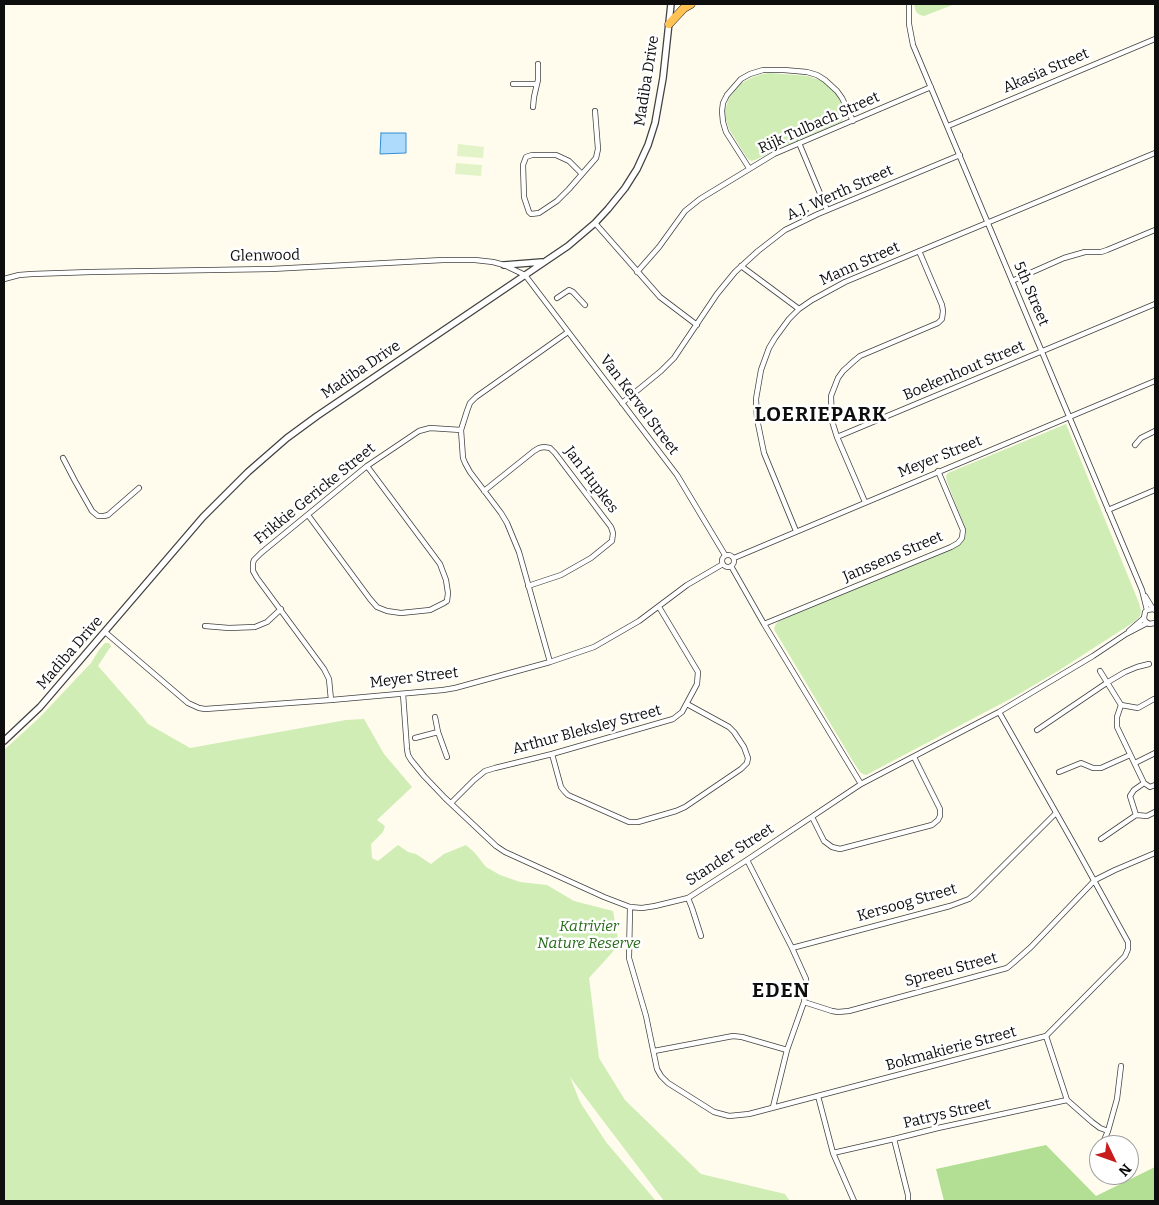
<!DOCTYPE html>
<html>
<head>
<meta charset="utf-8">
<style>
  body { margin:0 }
  #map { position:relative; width:1159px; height:1205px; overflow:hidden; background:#fffcee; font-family:Bitter,serif }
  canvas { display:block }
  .frame { position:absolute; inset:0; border:5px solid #0e0e0e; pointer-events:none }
  .north { position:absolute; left:1089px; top:1135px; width:50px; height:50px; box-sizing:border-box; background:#fff; border:1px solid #9f9f9f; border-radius:50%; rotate:132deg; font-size:14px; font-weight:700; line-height:20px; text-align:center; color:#0e0e0e }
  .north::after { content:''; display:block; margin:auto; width:18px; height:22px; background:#c81b1c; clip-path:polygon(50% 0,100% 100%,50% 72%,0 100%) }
</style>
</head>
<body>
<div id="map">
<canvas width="1159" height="1205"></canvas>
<div class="frame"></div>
<div class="north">N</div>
</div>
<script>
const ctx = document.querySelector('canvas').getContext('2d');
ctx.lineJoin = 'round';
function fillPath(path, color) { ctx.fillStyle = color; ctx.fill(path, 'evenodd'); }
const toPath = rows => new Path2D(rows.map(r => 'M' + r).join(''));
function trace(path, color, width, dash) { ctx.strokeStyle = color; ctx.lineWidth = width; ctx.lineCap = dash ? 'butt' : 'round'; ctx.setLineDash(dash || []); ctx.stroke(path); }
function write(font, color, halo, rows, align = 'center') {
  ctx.font = font + ' Bitter,serif'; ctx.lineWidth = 5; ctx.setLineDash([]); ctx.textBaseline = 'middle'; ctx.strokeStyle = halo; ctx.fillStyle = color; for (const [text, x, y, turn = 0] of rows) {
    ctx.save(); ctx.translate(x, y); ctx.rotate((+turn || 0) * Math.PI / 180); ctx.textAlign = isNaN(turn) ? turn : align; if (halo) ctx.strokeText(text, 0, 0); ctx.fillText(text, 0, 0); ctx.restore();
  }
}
const green = toPath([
  [914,4,955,4,924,16,920,15,916,12],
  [770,73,808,76,822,81,834,91,839,98,845,113,845,117,841,122,780,148,755,160,751,161,748,159,745,155,729,129,726,120,725,110,729,98,740,84,753,77,763,74],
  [1066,424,1139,603,1141,611,1140,616,1134,622,1058,671,1012,698,866,775,863,774,860,772,854,763,775,631,774,628,776,624,779,621,958,546,964,540,966,535,966,530,947,482,946,476,948,473],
  [105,643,109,643,111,646,98,666,141,715,148,724,190,748,346,720,364,719,384,754,412,787,377,820,385,826,383,832,371,844,372,858,378,861,398,845,408,852,416,854,431,864,444,854,466,845,475,853,486,867,500,875,520,882,547,885,574,901,613,911,619,945,589,978,599,1058,625,1100,701,1174,785,1194,790,1201,664,1201,570,1077,580,1102,606,1142,656,1201,4,1201,4,750,39,718,91,663,99,650]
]);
const forest = toPath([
  [1046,1145,1096,1196,1155,1167,1155,1201,944,1201,936,1169]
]);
const pitch = toPath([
  [458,144,484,147,483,158,457,156],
  [456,163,482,165,481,176,455,174]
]);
const water = toPath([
  [381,133,406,133,406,153,380,154,381,133]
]);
const minor = toPath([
  [909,4,909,24,913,45,1142,590,1147,610],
  [513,84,537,84,534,97,533,107],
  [537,84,538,80,538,64],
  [948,126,1155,39],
  [799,143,827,210],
  [749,168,726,132,723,122,722,111,723,103,727,95,741,79,750,74,763,70,784,70,807,72,817,75,825,80,837,91,842,98,853,121],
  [582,174,569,161,556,155,532,155,526,157,523,165,524,197,529,212,531,214,539,213,557,201,569,189,596,158,598,149,595,111],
  [595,223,660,297,697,325],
  [741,266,799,309],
  [637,272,659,247,685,211,700,199,774,154,931,87],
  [4,279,19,275,32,274,91,272,271,269,443,260,475,260,493,262,504,265,525,275,677,475,725,555],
  [1012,281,1064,258,1085,252,1101,252,1107,250,1155,230],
  [557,298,569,290,573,292,585,305],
  [622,403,661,371,674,358,717,294,735,272,758,251,785,230,818,214,960,155],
  [837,437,1155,304],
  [1135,445,1141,438,1155,431],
  [63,458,75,481,92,511,98,516,104,516,108,515,139,488],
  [484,491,534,451,539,448,544,447,550,448,555,453,611,527,613,533,612,541,591,558,561,575,528,586],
  [865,502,837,437,832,421,831,396,838,378,843,371,854,361,860,356,938,323,942,319,943,311,942,305,919,251],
  [1108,510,1155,490],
  [308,515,370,599,377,607,387,611,401,613,430,610,444,603,447,601,448,593,446,580,440,564,367,466],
  [796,531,764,453,757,419,756,399,761,370,769,348,775,338,789,319,799,309,812,300,845,282,1155,153],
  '722 561a6 6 0 1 1 12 0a6 6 0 1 1-12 0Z',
  [734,558,1155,381],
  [731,566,764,624,861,784],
  [1145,596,1153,609],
  [1155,610,1153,609,1147,610,1145,612,1144,618,1145,621,1149,624,1155,623],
  [764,624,951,547,958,543,962,538,963,530,938,471],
  [205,626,229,628,255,627,267,622,281,609],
  [1129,631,1144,618],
  [105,632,188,703,199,708,205,709,331,700,443,690,455,688,550,662,594,647,639,621,687,585,723,564],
  [550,662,519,552,507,523,501,513,470,472,465,463,463,458,461,430,467,411,470,403,476,397,568,332],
  [1100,671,1121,705,1117,717,1117,727,1144,783,1134,790,1130,796,1136,815,1101,839],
  [403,694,407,749,408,755,411,760,424,776,445,798,496,846,505,852,604,897,630,907,642,908,655,906,688,898,747,860,861,784,999,712,1093,656,1126,634,1147,623],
  [331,700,329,679,324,669,257,578,253,571,253,563,254,560,261,553,367,466,419,431,430,428,461,430],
  [1121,705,1138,708,1154,699],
  [435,717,438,732,447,757],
  [1037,730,1108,682,1125,672,1137,667,1149,664],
  [415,738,438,732],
  [552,754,561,787,565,792,568,795,629,822,638,822,676,811,685,807,741,769,747,763,748,758,744,747,734,732,729,727,687,704],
  [1135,763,1155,753],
  [1059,772,1081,763,1093,768,1101,768,1130,755],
  [1144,783,1150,787,1155,785],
  [451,803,474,780,485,771,495,768,552,754,673,719,682,712,697,684,698,672,659,607],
  [1136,815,1147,816,1155,812],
  [812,817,824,841,832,847,840,849,932,825,938,820,940,816,940,809,914,757],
  [747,860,792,948,806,979,806,988,804,1002,787,1050,773,1107],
  [688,898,692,908,701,936],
  [630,907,629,958,646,1016,657,1069,661,1076,668,1083,714,1112,729,1116,749,1114,1046,1036,1125,956,1128,949,1128,942,1075,846,999,712],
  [792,948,950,906,969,899,975,894,1056,813],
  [804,1002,832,1011,838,1012,849,1011,1007,968,1013,963,1031,947,1095,880,1115,870,1155,853],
  [1046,1036,1067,1100,1092,1122,1100,1128,1108,1131,1117,1099,1121,1066],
  [654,1051,733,1036,742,1037,787,1050],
  [818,1096,833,1153,854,1201],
  [894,1139,908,1195,908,1201],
  [1102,1145,1108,1131],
  [833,1153,894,1139,938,1128,1067,1100]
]);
const tertiary = toPath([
  [504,265,542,262],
  [4,741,40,707,203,517,248,472,287,438,317,416,568,246,595,223,608,209,625,188,637,169,648,145,655,123,663,78,671,4]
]);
const trunk = toPath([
  [669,24,684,8,691,4]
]);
const streetNames = [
  ["Akasia Street",1046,71,-23],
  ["Madiba Drive",647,81,-81],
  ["Rijk Tulbach Street",819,123,-24],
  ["A.J. Werth Street",840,193,-24],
  ["Glenwood",265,256,-1],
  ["Mann Street",860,264,-24],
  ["5th Street",1031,294,67],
  ["Madiba Drive",361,370,-34],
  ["Boekenhout Street",964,371,-23],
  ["Van Kervel Street",639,405,53],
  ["Meyer Street",940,457,-22],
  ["Jan Hupkes",591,480,53],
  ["Frikkie Gericke Street",315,494,-39],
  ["Janssens Street",893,557,-23],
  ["Madiba Drive",70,653,-49],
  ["Meyer Street",414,678,-7],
  ["Arthur Bleksley Street",587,730,-15],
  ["Stander Street",730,855,-33],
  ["Kersoog Street",907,903,-16],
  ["Spreeu Street",951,970,-15],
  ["Bokmakierie Street",951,1049,-15],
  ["Patrys Street",947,1114,-13]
];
const parkNames = [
  ["Katrivier",589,927],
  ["Nature Reserve",589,944]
];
const districtNames = [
  ["LOERIEPARK",821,415],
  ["EDEN",781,991]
];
fillPath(green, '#cfedb5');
fillPath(forest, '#b2df93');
fillPath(pitch, '#e2f3c7');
fillPath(water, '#aedbfb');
trace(water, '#308ed7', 1);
trace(minor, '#414141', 6);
trace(tertiary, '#414141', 8);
trace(trunk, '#1f1f1f', 9);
trace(minor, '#fff', 4.5);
trace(tertiary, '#fff', 5.5);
trace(trunk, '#ffc255', 8);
write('15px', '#0e0e0e', '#fff', streetNames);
write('italic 15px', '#276a19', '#fff', parkNames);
ctx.letterSpacing = '1px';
write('bold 20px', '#0e0e0e', '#fff', districtNames);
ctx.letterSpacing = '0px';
</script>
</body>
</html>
